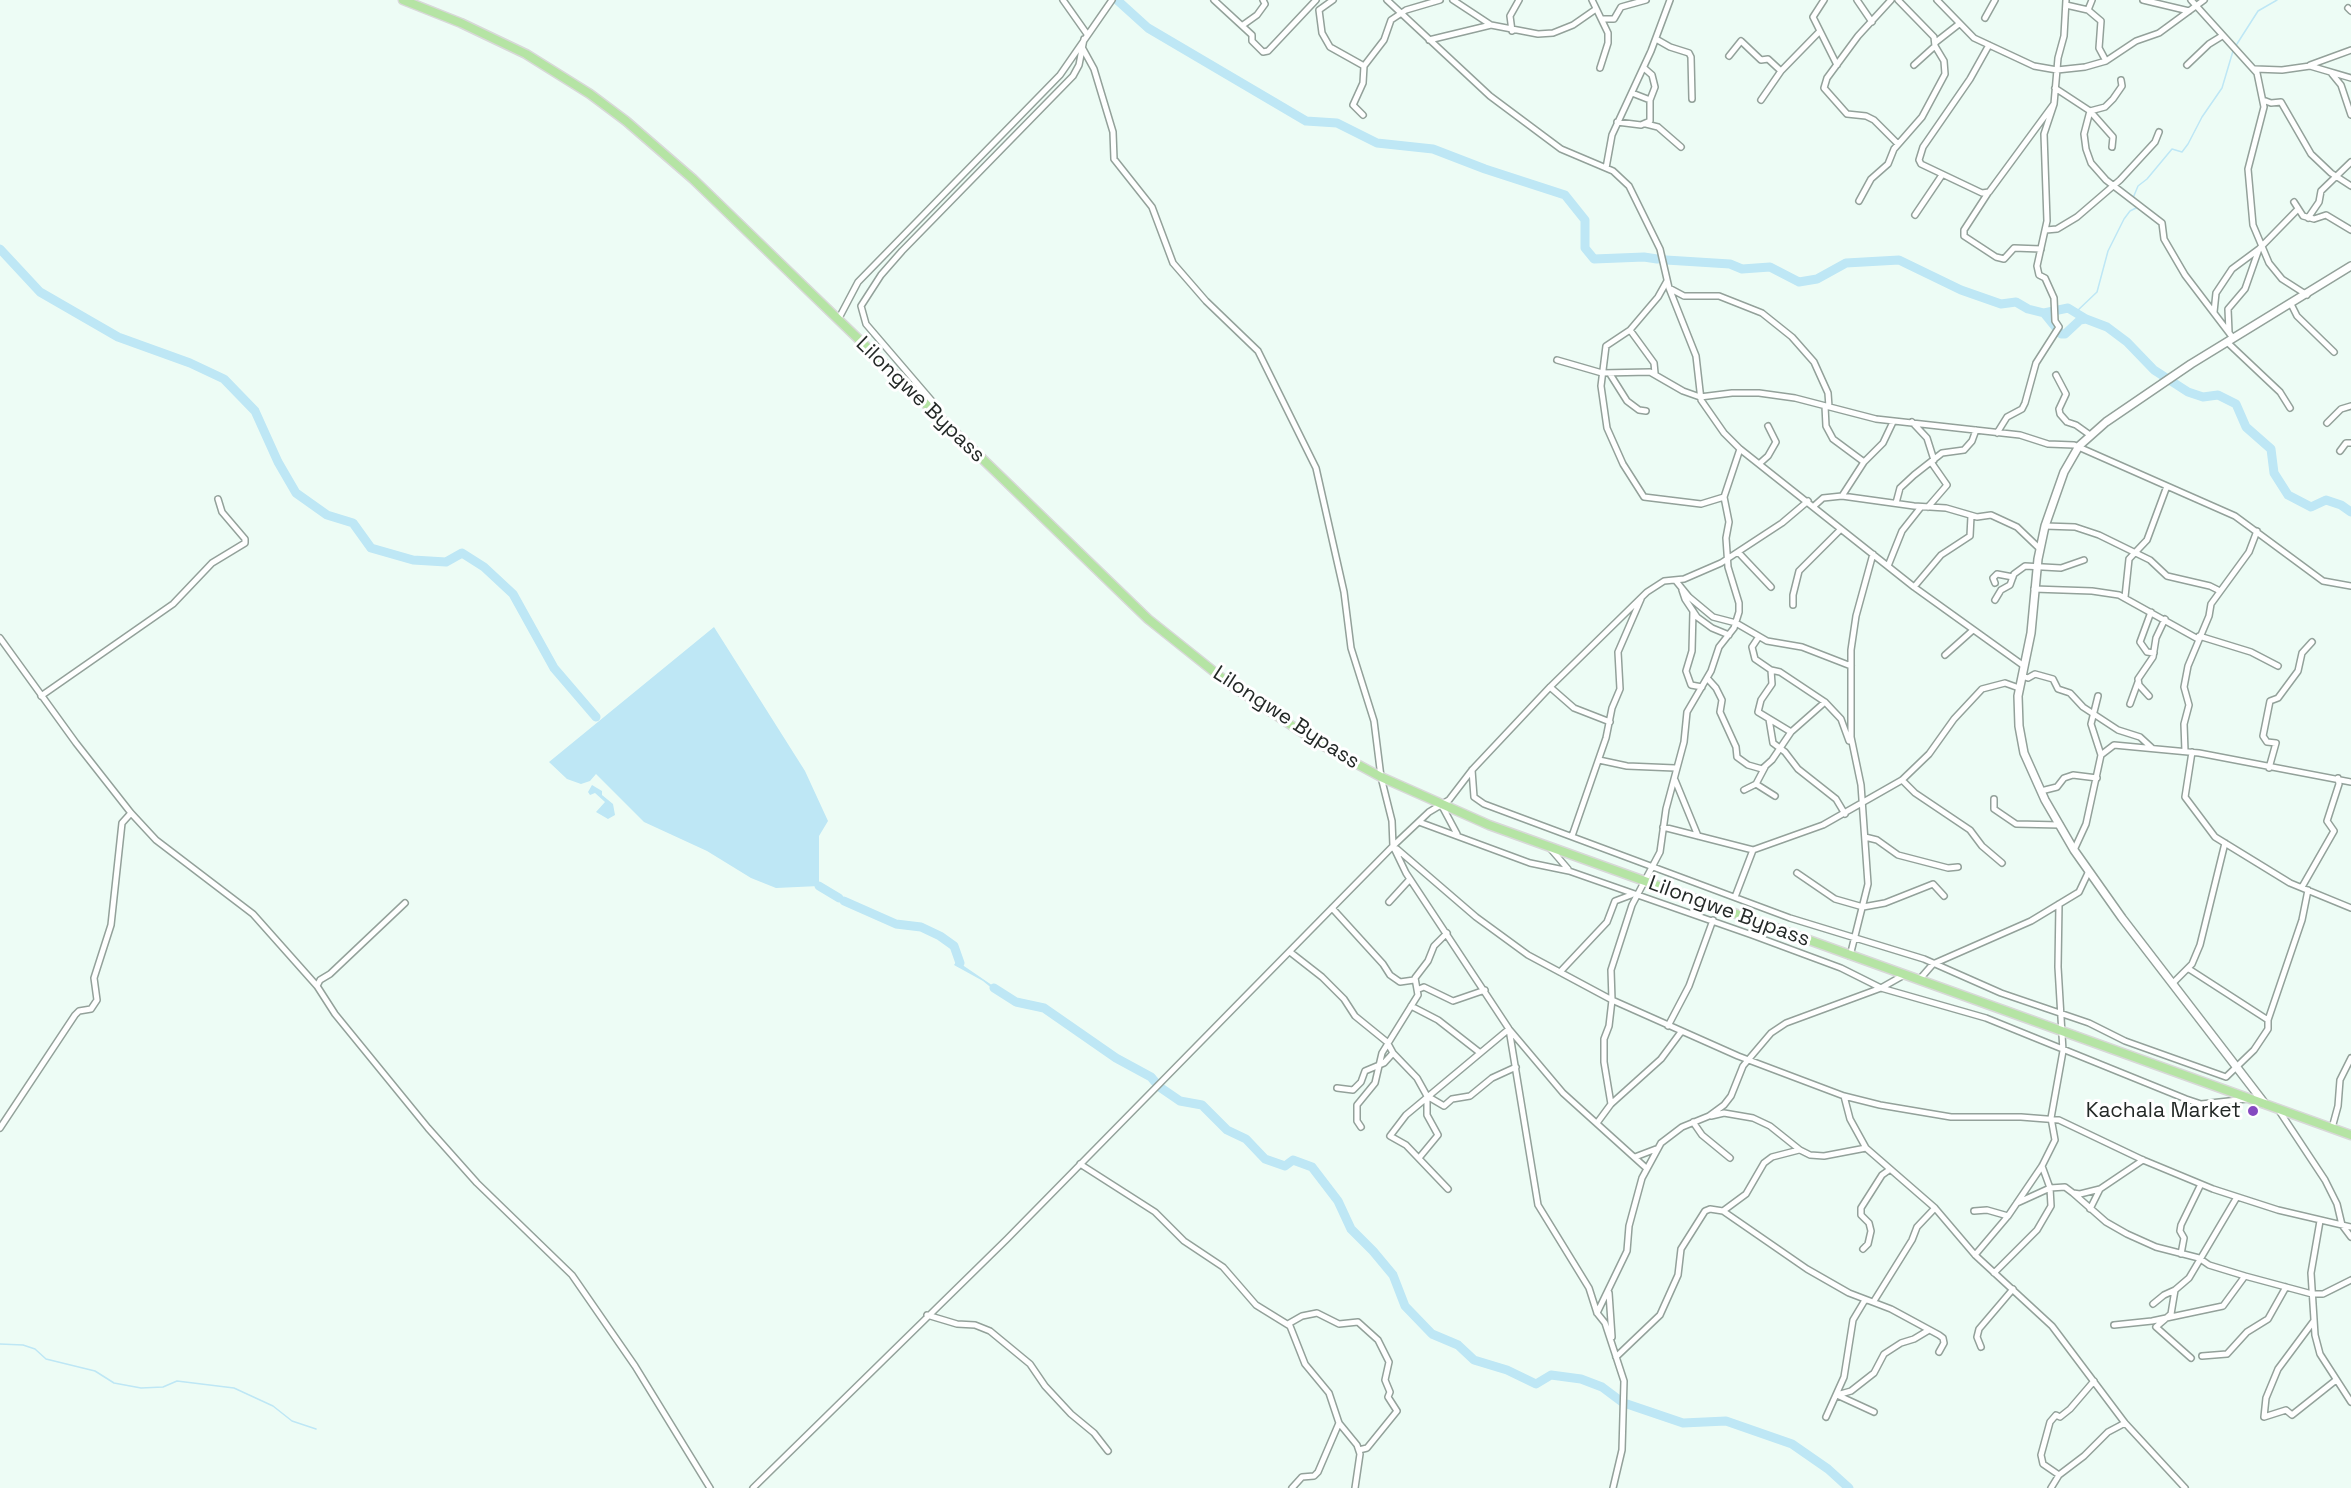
<!DOCTYPE html>
<html>
<head>
<meta charset="utf-8">
<style>
  body { margin:0 }
  canvas { display:block; background:#edfcf5 }
</style>
</head>
<body>
<canvas width="2351" height="1488"></canvas>
<script>
const ctx = document.querySelector('canvas').getContext('2d');
ctx.lineJoin = 'round';
function fillPath(path, color) { ctx.fillStyle = color; ctx.fill(path, 'evenodd'); }
const toPath = rows => new Path2D(rows.map(r => 'M' + r).join(''));
function trace(path, color, width, dash) { ctx.strokeStyle = color; ctx.lineWidth = width; ctx.lineCap = dash ? 'butt' : 'round'; ctx.setLineDash(dash || []); ctx.stroke(path); }
function write(font, color, halo, rows, align = 'center') {
  ctx.font = font + ' "Space Grotesk",sans-serif'; ctx.lineWidth = 6; ctx.setLineDash([]); ctx.textBaseline = 'middle'; ctx.strokeStyle = halo; ctx.fillStyle = color; for (const [text, x, y, turn = 0] of rows) {
    ctx.save(); ctx.translate(x, y); ctx.rotate((+turn || 0) * Math.PI / 180); ctx.textAlign = isNaN(turn) ? turn : align; if (halo) ctx.strokeText(text, 0, 0); ctx.fillText(text, 0, 0); ctx.restore();
  }
}
const water = toPath([
  [714,627,805,771,828,821,819,836,819,886,776,888,751,878,707,851,644,822,596,774,590,781,581,784,567,779,549,762],
  [592,785,602,791,602,795,613,804,615,815,608,819,596,812,605,802,595,793,590,795,588,792],
  [955,950,961,957,961,964,1005,994,1000,995,983,981,954,965,958,959]
]);
const stream = toPath([
  [2235,47,2258,11,2277,0],
  [2133,198,2138,186,2147,179,2172,149,2182,152,2188,144,2202,117,2222,88,2233,51],
  [2076,312,2097,292,2108,251,2124,219,2130,211,2138,207],
  [0,1344,23,1345,35,1349,46,1359,95,1371,114,1383,141,1388,163,1387,177,1381,234,1388,273,1406,292,1421,316,1429]
]);
const river = toPath([
  [1117,0,1148,28,1306,121,1337,123,1377,143,1433,149,1485,169,1565,195,1585,220,1585,248,1594,259,1644,257,1657,259],
  [0,249,40,292,118,337,190,363,224,379,255,411,278,462,296,493,327,515,353,523,371,548,413,560,446,562,462,553,484,567,513,594,554,668,596,717],
  [1666,260,1730,264,1742,269,1770,267,1799,282,1817,279,1846,263,1899,260,1961,290,2001,304,2016,302,2028,309,2044,313,2068,308,2086,319,2107,327,2127,342,2154,370,2188,392,2203,397,2218,395,2236,404,2246,427,2271,449,2274,473,2288,495,2311,507,2326,500,2341,505,2351,512],
  [2044,313,2061,334,2065,334,2080,320,2086,319],
  [819,886,839,898],
  [844,901,896,924,921,927,940,936,954,946,960,963],
  [994,988,1016,1002,1044,1008,1116,1058,1151,1077,1156,1083],
  [1161,1088,1180,1101,1202,1105,1227,1130,1246,1139,1265,1159,1285,1166,1293,1160,1312,1167,1338,1201,1351,1229,1373,1251,1393,1275,1405,1306,1432,1334,1458,1345,1474,1360,1507,1370,1536,1384,1551,1375,1581,1379,1602,1387,1622,1402],
  [1627,1404,1683,1423,1726,1421,1792,1444,1828,1469,1849,1488]
]);
const minor = toPath([
  [1063,0,1087,34],
  [1214,0,1252,35,1252,41,1263,52,1268,51,1316,0],
  [1333,0,1319,10,1322,33,1330,47,1364,66,1384,40,1391,20,1406,10,1440,0],
  [1387,0,1490,96,1561,149,1613,171,1629,186,1660,249,1669,288,1696,356,1701,400,1724,433,1740,449,1914,587,2024,666],
  [1453,0,1491,25],
  [1592,0,1608,33,1608,43,1600,68],
  [1824,0,1813,17,1837,65],
  [1857,0,1872,22],
  [1891,0,1858,36,1827,78,1824,88,1847,114,1866,116,1874,120,1898,144],
  [1937,0,1974,38,2034,66,2057,70,2085,67,2106,61,2136,41,2159,33,2204,0],
  [2143,0,2189,11],
  [2191,0,2257,73,2264,107,2248,169,2253,225,2269,263,2282,279,2307,295],
  [2066,5,2088,10,2101,21,2099,48,2106,61],
  [2348,8,2351,11],
  [2088,10,2092,0],
  [1985,18,1995,0],
  [1602,19,1614,19,1621,7,1646,0],
  [1243,25,1257,15,1265,4,1263,0],
  [1512,31,1510,16,1519,0],
  [1656,39,1670,47,1689,53,1691,57,1692,99],
  [1429,40,1491,25,1538,34,1553,33,1573,25,1596,9],
  [1936,42,1959,24],
  [1989,45,1970,79,1923,147,1919,160,1921,164,1982,193,1989,192,2053,105],
  [1083,49,1094,69,1113,132,1114,159,1152,207,1173,263,1206,301,1258,351,1316,468,1344,592,1351,648,1374,721,1381,777,1392,821,1393,846,1406,873,1509,1029,1563,1093,1645,1167],
  [1729,56,1741,41,1761,60,1768,59,1781,71],
  [1914,65,1935,46],
  [2187,65,2209,44,2222,36],
  [2310,65,2351,50],
  [2255,69,2282,70,2310,66,2351,78],
  [2332,74,2341,85,2351,115],
  [2055,88,2090,111,2084,134,2086,149,2091,163,2106,180,2162,223,2164,239,2185,275,2233,338],
  [1632,93,1650,100],
  [1761,100,1781,71,1819,32],
  [2263,100,2271,103,2281,102,2311,154,2331,173,2351,186],
  [1363,115,1353,105,1363,83,1364,66],
  [1617,122,1641,125,1650,121,1650,100,1655,87,1652,75,1644,68],
  [1646,124,1658,127,1681,147],
  [2112,147,2113,137,2090,111,2105,107,2113,99,2122,86,2121,80],
  [1606,168,1612,135,1651,51,1670,0],
  [1988,193,1964,230,1964,236,1996,257,2004,259,2014,248,2041,249],
  [1859,201,1871,179,1888,164,1894,149,1922,117,1945,74,1944,61,1935,46,1934,37,1898,0],
  [2294,202,2303,216,2314,219,2326,215,2351,230],
  [1915,215,1942,175],
  [2308,218,2319,202,2321,191,2351,162],
  [2046,230,2057,229,2077,217,2120,180,2155,142,2159,132],
  [1667,281,1658,297,1630,330,1606,346,1601,386,1607,428,1623,464,1644,497,1701,504,1724,497],
  [1669,288,1684,296,1719,296,1762,313,1792,337,1814,362,1828,393,1829,407],
  [2291,304,2297,316,2334,352],
  [2214,312,2216,293,2232,269,2259,249,2298,209],
  [838,320,858,282,1060,75,1112,0],
  [1630,330,1654,363,1655,373],
  [2229,332,2228,309,2245,289,2259,249],
  [2227,342,2280,392,2290,408],
  [1557,360,1602,373,1650,372,1683,391,1700,397,1732,393,1759,393,1795,398,1876,419,2020,435,2048,444,2074,445,2235,516,2323,581,2351,586],
  [1610,374,1627,401,1639,410,1646,411],
  [2056,375,2066,394,2059,409,2060,414,2067,422,2076,425,2090,435],
  [1825,406,1826,426,1833,439,1864,462],
  [938,413,932,401,866,324,861,306,881,275,902,251,1073,76,1079,65,1084,39],
  [1912,422,1927,438,1934,460],
  [2327,423,2341,409,2351,406],
  [1997,433,2007,417,2022,409,2025,403,2036,363,2059,327,2055,321,2054,298,2045,278,2039,275,2037,266,2047,221,2044,134,2054,104,2058,58,2064,36,2066,0],
  [2340,451,2346,443,2351,443],
  [1759,464,1768,456,1776,442,1768,426],
  [1842,496,1864,462,1883,443,1893,422],
  [1896,503,1900,488,1914,475,1942,453,1964,450,1972,441,1976,430],
  [1814,506,1823,498,1842,496,1914,506,1946,508,1977,517,1991,515,2017,527,2040,549],
  [1928,507,1947,485,1931,462],
  [2045,526,2075,527,2099,535,2150,560,2167,576,2210,586,2220,591],
  [1738,552,1771,587],
  [1888,566,1902,531,1921,507],
  [1676,581,1689,597,1713,617,1736,623,1767,641,1802,647,1851,666],
  [1995,583,1993,578,1997,574,2013,577],
  [1914,587,1941,555,1970,536,1971,516],
  [2034,589,2092,591,2119,595,2198,639],
  [1682,590,1685,599,1697,617,1712,628,1729,635],
  [2125,597,2129,559,2147,540,2167,486],
  [1995,600,2001,590,2010,585,2014,574,2025,566,2061,568,2084,560],
  [1793,605,1793,595,1799,571,1841,529],
  [1693,611,1692,651,1686,671,1691,685,1702,687],
  [2151,612,2140,642,2147,652,2154,653],
  [2199,636,2251,652,2278,666],
  [0,638,76,743,131,813,156,840,253,914,317,986,335,1014,428,1128,477,1183,572,1275,635,1366,710,1488],
  [1758,638,1752,647,1755,659,1771,670,1780,672,1825,702,1841,719,1849,741],
  [1945,655,1973,630],
  [1771,670,1772,684,1761,700,1758,712,1791,732],
  [2022,676,2028,678,2035,674,2053,679,2058,689,2070,693,2083,707,2118,730,2140,737,2152,748],
  [1707,678,1716,688,1722,700,1720,712,1736,747,1737,757,1748,765,1762,769,1772,760,1791,732,1825,702],
  [1550,687,1574,708,1610,722],
  [41,696,173,604,212,563,245,543,245,539,222,512,218,499],
  [2098,696,2091,724,2101,755],
  [2149,696,2139,685,2138,679,2153,657,2156,638,2165,619],
  [2130,704,2138,682],
  [1769,719,1773,743,1785,752,1798,769,1836,799,1845,814],
  [2185,751,2184,724,2189,705,2184,687,2188,666,2209,616,2211,604,2249,552,2257,531],
  [2192,752,2185,797,2215,837,2290,883,2351,908],
  [1599,760,1627,766,1675,768],
  [2269,768,2276,743,2267,742,2263,736,2270,701,2278,698,2298,671,2302,653,2312,642],
  [1472,770,1474,797,1484,804,1790,918,1924,959,2001,993,2089,1023,2125,1041,2226,1077,2254,1050,2268,1029,2268,1020,2302,920,2308,890],
  [1675,780,1698,836],
  [1902,780,1915,793,1970,830,1982,846,2002,863],
  [1756,784,1775,796],
  [1744,790,1756,784,1765,767],
  [2041,791,2057,787,2064,778,2073,775,2097,778],
  [1994,799,1994,809,2016,824,2060,825],
  [1442,806,1457,834],
  [1419,822,1530,863,1569,871,1752,935,1841,968,1881,988,1986,1018,2186,1099,2201,1104,2247,1099],
  [1663,827,1753,850,1823,825,1902,780,1929,754,1954,719,1982,689,2005,683,2019,688],
  [1572,836,1606,738,1612,708,1620,689,1618,652,1641,599],
  [1865,837,1877,840,1898,855,1948,868,1958,867],
  [1549,847,1568,869],
  [1397,849,1476,917,1528,955,1612,1000,1738,1056,1844,1096,1880,1105,1951,1117,2021,1117,2059,1120,2143,1160,2213,1189,2278,1210,2351,1227],
  [2074,850,2086,824,2101,755,2114,745,2199,753,2351,782],
  [1797,873,1835,899,1863,907,1885,903,1933,884,1944,896],
  [2302,887,2334,831,2327,821,2339,784,2338,778],
  [1735,897,1753,850],
  [1389,902,1410,879],
  [1332,908,1383,964,1390,975,1400,982,1414,980],
  [1290,952,1322,977,1344,999,1355,1016,1387,1042,1393,1053,1417,1078,1427,1096,1427,1115,1438,1135,1419,1158],
  [1850,956,1868,884,1861,785,1851,737,1851,650,1856,616,1873,554],
  [2189,969,2268,1020],
  [1560,972,1607,922,1615,901,1631,895],
  [1919,980,1933,964,2031,921,2079,892,2088,873],
  [2173,983,2192,964,2200,945,2225,843],
  [317,986,320,980,330,974,405,903],
  [1419,989,1424,987,1453,1001,1485,990],
  [1411,1006,1438,1020,1479,1052],
  [1668,1026,1689,986,1713,920],
  [1337,1088,1353,1090,1361,1082,1365,1071,1384,1063,1393,1053],
  [1427,1096,1444,1106,1452,1099,1470,1096,1492,1078,1516,1067],
  [1844,1096,1850,1119,1866,1148,1935,1208,1975,1255,2052,1326,2125,1423,2185,1488],
  [1611,1104,1604,1062,1604,1039,1609,1026,1612,1000,1611,970,1632,905,1660,852,1666,809,1684,742,1687,712,1711,671,1719,647,1734,628,1739,612,1739,603,1728,567,1726,538,1729,522,1724,497,1740,449],
  [2278,1109,2325,1180,2337,1204,2342,1225,2351,1237],
  [1711,1116,1724,1113,1753,1118,1770,1126,1800,1150,1810,1155,1824,1156,1866,1148],
  [1693,1122,1702,1135,1730,1158],
  [1597,1123,1611,1104,1661,1059,1681,1032],
  [1361,1127,1357,1121,1357,1105,1375,1083,1382,1053,1418,995,1415,978,1428,961,1434,946,1447,933],
  [0,1128,75,1015,79,1011,91,1009,97,1000,94,978,111,925,122,823,131,813],
  [2332,1128,2338,1106,2340,1080,2351,1058],
  [1635,1157,1656,1149],
  [1080,1164,1155,1212,1184,1241,1223,1267,1256,1305,1290,1326,1305,1364,1329,1393,1339,1423,1357,1445,1360,1454,1355,1488],
  [1448,1189,1406,1145,1390,1136,1406,1115,1509,1029,1538,1205,1589,1288,1597,1313,1605,1323,1624,1381,1622,1450,1613,1488],
  [2073,1193,2106,1222,2127,1234,2156,1247,2199,1258,2209,1265,2245,1276],
  [2017,1203,2050,1188,2065,1187,2073,1193,2080,1194,2100,1189],
  [2090,1209,2100,1189,2143,1160],
  [1723,1211,1746,1194,1764,1163,1772,1157,1799,1150],
  [1974,1211,1987,1210,2008,1216],
  [2320,1221,2311,1273,2315,1335,2320,1354,2351,1402],
  [1863,1249,1868,1244,1871,1231,1869,1223,1861,1215,1861,1208,1882,1175,1889,1170],
  [2181,1254,2184,1238,2180,1231,2181,1225,2201,1184],
  [1975,1255,2008,1216,2042,1166,2055,1140,2051,1118,2063,1051,2058,967,2059,904],
  [1994,1273,2037,1230,2051,1206,2050,1188,2042,1166],
  [1609,1293,1612,1337],
  [1874,1301,1912,1240,1917,1227,1935,1208],
  [2153,1304,2164,1295,2175,1290],
  [1597,1313,1627,1251,1629,1226,1642,1178,1661,1143,1682,1127,1709,1116,1724,1105,1731,1096,1743,1066,1771,1033,1786,1023,1881,988,1904,975],
  [927,1315,957,1324,975,1325,990,1331,1030,1364,1045,1386,1071,1414,1094,1433,1108,1451],
  [2313,1322,2278,1369,2266,1398,2264,1417,2286,1410,2292,1415,2336,1380],
  [1288,1324,1302,1316,1317,1313,1339,1324,1358,1322,1378,1340,1389,1362,1385,1380,1390,1392,1388,1397,1397,1411,1367,1448,1359,1450],
  [2114,1325,2152,1321,2223,1306,2245,1276,2312,1294,2323,1294,2351,1280],
  [1981,1347,1977,1337,1979,1329,2013,1289],
  [2202,1356,2227,1354,2247,1332,2268,1319,2286,1287],
  [1616,1357,1660,1315,1678,1275,1681,1249,1705,1211,1710,1209,1723,1211,1807,1269,1849,1293,1891,1309,1939,1335,1943,1338,1944,1343,1939,1352],
  [2191,1358,2156,1327,2171,1314,2175,1290,2189,1278,2237,1197],
  [1874,1412,1837,1395,1851,1391,1874,1373,1884,1354,1901,1343,1914,1339,1929,1330],
  [1826,1417,1844,1377,1853,1320,1865,1300],
  [2059,1475,2043,1464,2041,1455,2050,1422,2056,1415,2060,1417,2070,1409,2094,1381],
  [753,1488,1007,1239,1393,846,1429,812,1449,800,1472,770,1550,687,1647,592,1664,581,1684,579,1721,563,1782,523,1808,501],
  [1292,1488,1302,1477,1314,1476,1318,1472,1339,1423],
  [2051,1488,2059,1475,2084,1456,2108,1432,2125,1423]
]);
const tertiary = toPath([
  [2265,1104,2122,918,2074,850,2045,800,2024,753,2019,726,2018,696,2031,633,2038,559,2045,526,2064,472,2079,446,2106,422,2191,364,2351,266]
]);
const primary = toPath([
  [403,0,461,23,526,54,590,94,626,121,693,179,1148,619,1232,686,1318,743,1381,777,1489,825,2351,1135]
]);
const markers = [
  [2253,1111,6,"#854ac0"]
];
const streetNames = [
  ["Lilongwe Bypass",920,400,44],
  ["Lilongwe Bypass",1286,718,33],
  ["Lilongwe Bypass",1729,912,20]
];
const poiNames = [
  ["Kachala Market",2241,1111]
];
fillPath(water, '#bee7f5');
trace(stream, '#bee7f5', 1.5);
trace(river, '#bee7f5', 9);
trace(minor, '#93a19a', 8);
trace(tertiary, '#93a19a', 10);
trace(primary, '#d8d8d8', 11);
trace(minor, '#fff', 5);
trace(tertiary, '#fff', 7);
trace(primary, '#b5e4a4', 8);
for (const [x, y, r, color] of markers) { const dot = new Path2D(); dot.arc(x, y, r, 0, 2 * Math.PI); ctx.fillStyle = color; ctx.fill(dot); trace(dot, '#fff', 2); }
write('21px', '#242927', '#fff', streetNames);
write('21px', '#242927', '#fff', poiNames, 'right');
</script>
</body>
</html>
